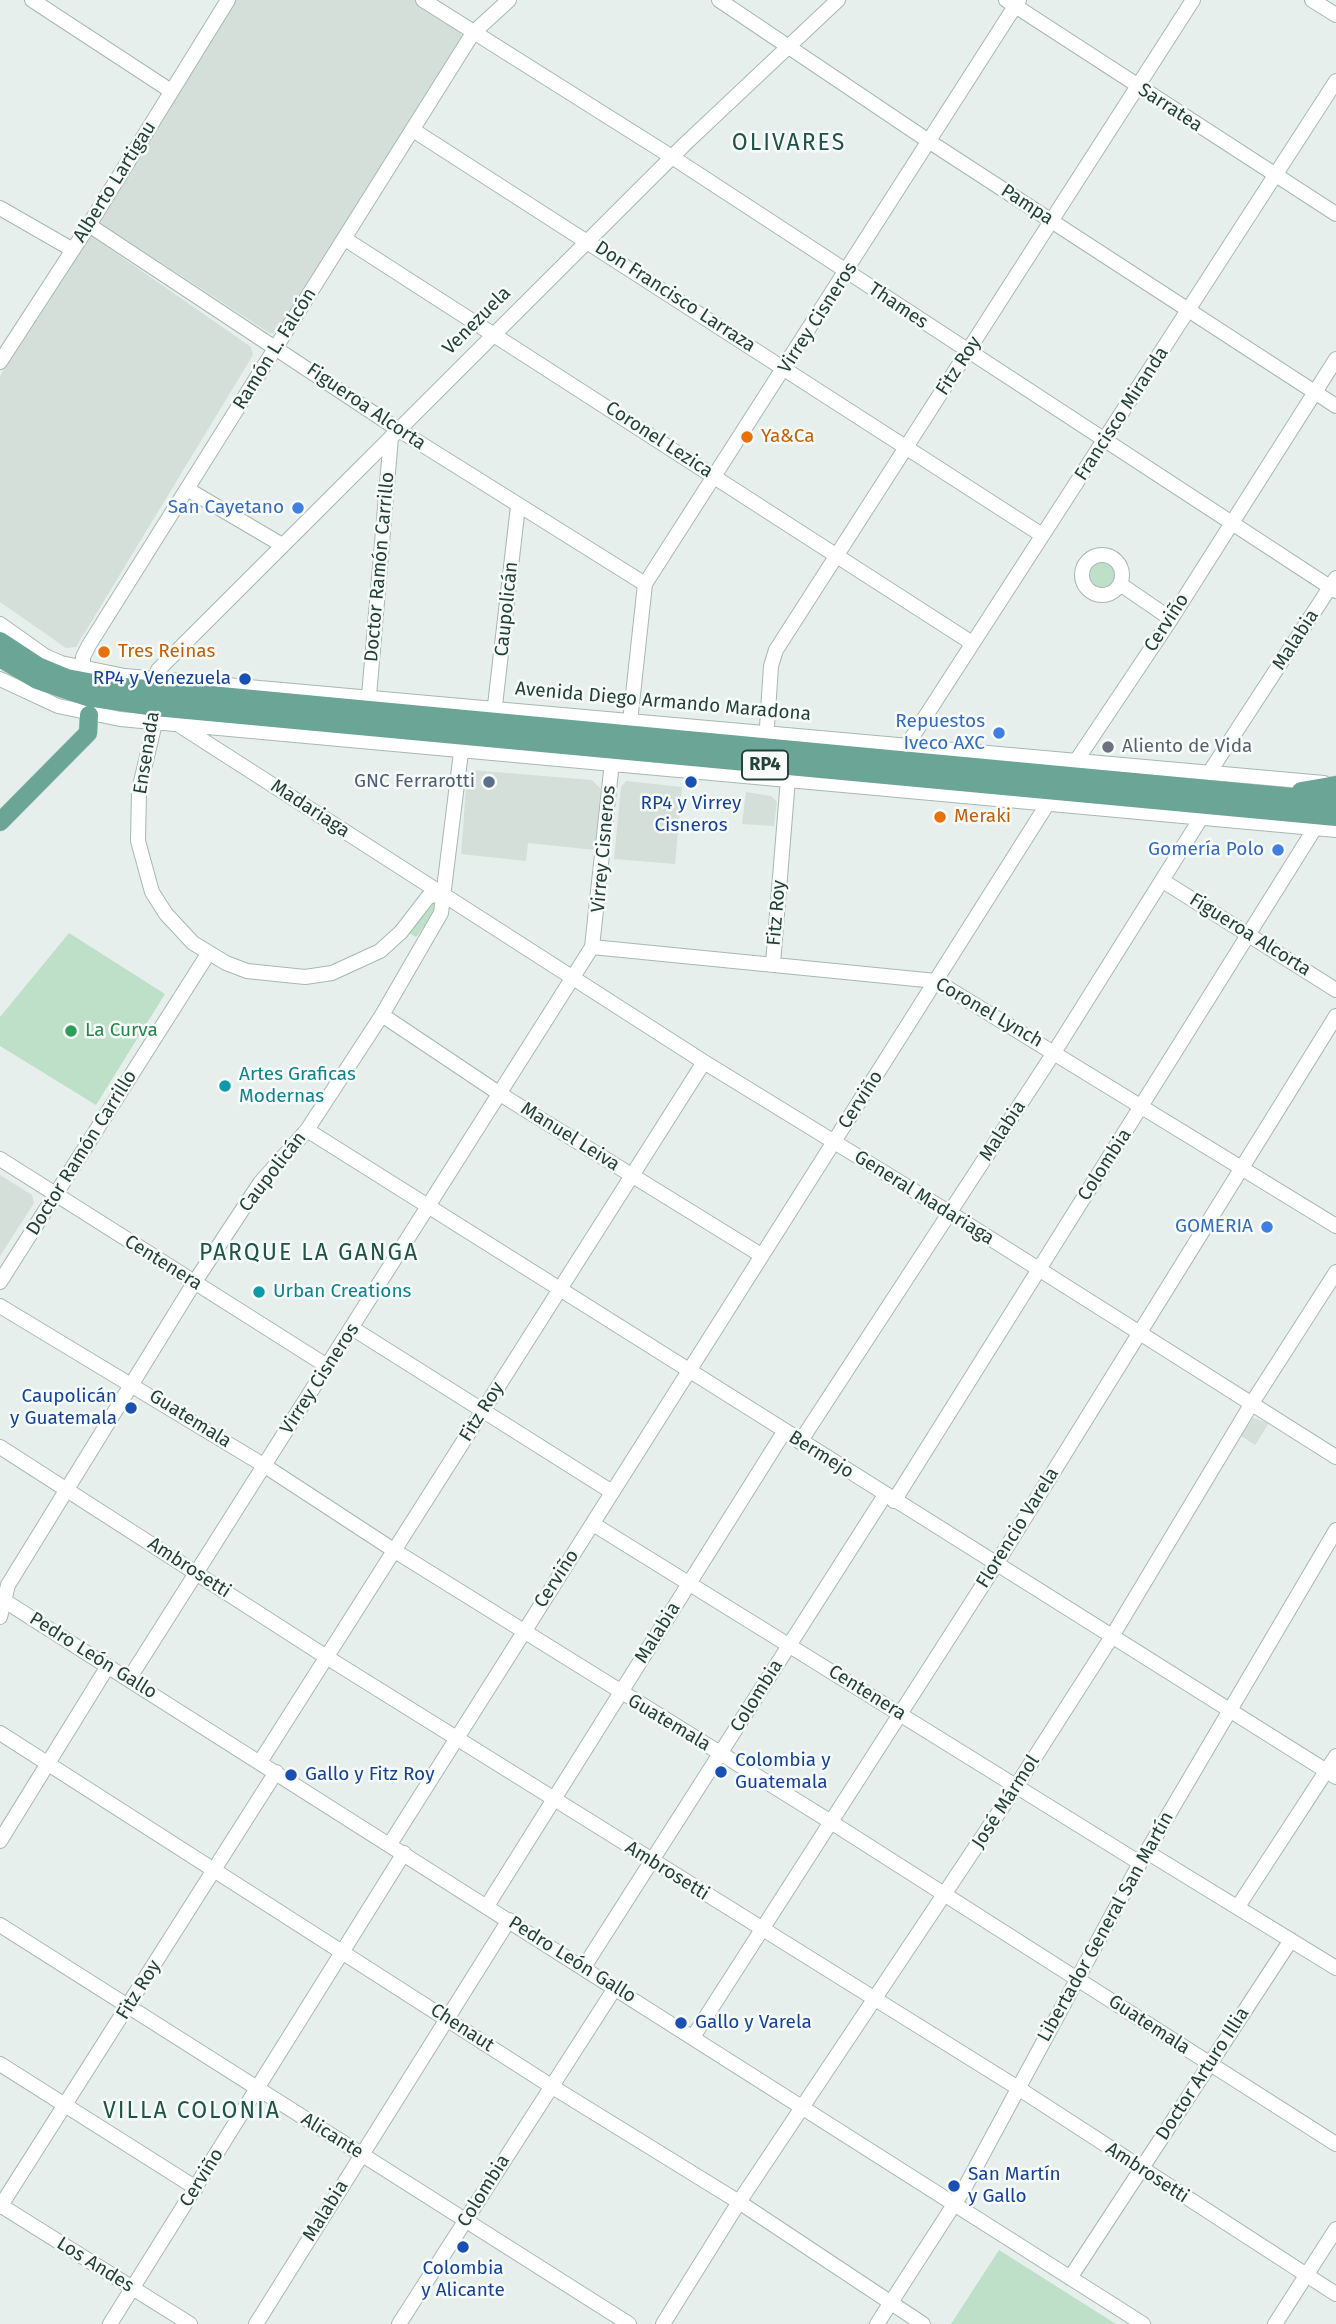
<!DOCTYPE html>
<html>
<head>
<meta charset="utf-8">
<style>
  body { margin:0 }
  canvas { display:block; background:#e6efeb }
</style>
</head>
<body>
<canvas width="1336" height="2324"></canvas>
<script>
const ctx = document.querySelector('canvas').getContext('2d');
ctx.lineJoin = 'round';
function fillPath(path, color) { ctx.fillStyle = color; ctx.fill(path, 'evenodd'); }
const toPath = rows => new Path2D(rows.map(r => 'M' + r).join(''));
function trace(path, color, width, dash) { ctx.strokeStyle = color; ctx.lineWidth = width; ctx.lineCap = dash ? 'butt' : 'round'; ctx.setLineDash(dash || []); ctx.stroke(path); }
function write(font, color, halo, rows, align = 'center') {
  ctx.font = font + ' "Fira Sans",sans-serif'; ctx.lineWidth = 5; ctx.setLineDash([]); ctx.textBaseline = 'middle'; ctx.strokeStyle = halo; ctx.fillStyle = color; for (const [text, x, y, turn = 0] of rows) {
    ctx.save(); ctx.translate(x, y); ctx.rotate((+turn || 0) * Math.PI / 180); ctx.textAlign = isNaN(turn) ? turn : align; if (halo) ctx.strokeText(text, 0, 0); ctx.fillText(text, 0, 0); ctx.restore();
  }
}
const built = toPath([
  [232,0,414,0,459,29,462,36,278,331,271,334,97,221],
  [90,235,251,347,253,355,76,647,66,648,0,602,0,376,83,236],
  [471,770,592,780,601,789,595,850,528,843,526,861,461,854,467,774],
  [626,781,682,787,675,864,614,859,621,787],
  [746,792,771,796,777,802,774,826,742,824],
  [0,1175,32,1195,34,1203,0,1256],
  [1253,1418,1269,1423,1255,1445,1241,1436]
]);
const green = toPath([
  '1088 575a14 14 0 1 1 28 0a14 14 0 1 1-28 0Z',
  [433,901,439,907,416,937,409,933],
  [69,933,165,994,96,1105,0,1046,0,1017],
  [999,2250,1116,2324,951,2324]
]);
const minor = toPath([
  [32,0,171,91],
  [423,0,672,157,1336,591],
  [719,0,930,142,1336,406],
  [1006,0,1336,214],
  [1312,0,1336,15],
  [413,130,1042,535],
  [0,208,73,250],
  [89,225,399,430,645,584],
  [345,239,972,643],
  [0,362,89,225,228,0],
  [187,489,282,545],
  '1082 575a20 20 0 1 1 40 0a20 20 0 1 1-40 0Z',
  [1120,584,1171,619],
  [0,624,45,656,61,663,125,676,1324,783],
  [83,676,83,657,89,645,473,33,509,0],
  [0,679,58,706,120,719,1336,830],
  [369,696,391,437],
  [494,714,518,506],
  [179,725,704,1062,950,1213,1336,1457],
  [766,742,771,666,776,650,1193,0],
  [907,745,1336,81],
  [1209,773,1336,578],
  [1163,881,1336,990],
  [441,893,428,897,401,932,380,951,332,973,305,977,247,971,226,963,193,943,166,914,152,892,138,841,139,790,155,723,158,670,685,144,838,0],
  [592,947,936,981,1336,1226],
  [773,963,788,779],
  [382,1015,500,1094,761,1255],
  [307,1130,1336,1777],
  [0,1159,327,1366],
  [0,1282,208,954],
  [0,1306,265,1466,395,1551,831,1822,1336,2144],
  [352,1328,612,1492],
  [800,1442,1055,1051,1201,818],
  [0,1447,328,1658,1018,2088,1336,2294],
  [894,1501,1315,828],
  [593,1524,1140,1863],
  [0,1598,1143,2324],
  [0,1617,8,1585,194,1283,260,1183,307,1130,382,1015,441,913,461,752,466,745],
  [129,1679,592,947,612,762,615,751,630,722,645,584,1019,0],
  [0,1733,551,2086,739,2202,923,2324],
  [260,1762,704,1062],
  [0,1841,108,1666],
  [390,1844,1048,803,1171,619,1336,359],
  [1147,1852,1336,1968],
  [1239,1905,1336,1756],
  [487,1906,784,1432],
  [0,1925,629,2324],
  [584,1967,885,1495],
  [693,2037,995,1566,1336,1016],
  [0,2064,196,2188],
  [0,2205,190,2324],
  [0,2207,276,1772],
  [1070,2278,1291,1940],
  [110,2324,404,1853],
  [256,2324,509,1920],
  [399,2324,615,1988],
  [663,2324,739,2202,1017,1785,1111,1638,1252,1403,1336,1272],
  [877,2324,964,2189,1140,1863,1336,1530],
  [1275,2324,1336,2229]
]);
const major = toPath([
  [0,641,38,666,67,678,104,685,1336,801],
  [0,658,37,680,87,697,155,707,1336,817],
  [1301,791,1336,785],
  [0,822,88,733,89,715]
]);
const markers = [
  [747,437,7,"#e8710a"],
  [298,508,7,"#3f7fe0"],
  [104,652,7,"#e8710a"],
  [245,679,7,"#1a4fb4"],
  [999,733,7,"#3f7fe0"],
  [1108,747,7,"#6b7280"],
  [489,782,7,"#5c6f8a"],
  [691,782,7,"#1a4fb4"],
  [940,817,7,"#e8710a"],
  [1278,850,7,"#3f7fe0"],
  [71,1031,7,"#2e9e5b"],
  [225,1086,7,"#0f9aa8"],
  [1267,1227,7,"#3f7fe0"],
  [259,1292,7,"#0f9aa8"],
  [131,1408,7,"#1a4fb4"],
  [721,1772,7,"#1a4fb4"],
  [291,1775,7,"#1a4fb4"],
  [681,2023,7,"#1a4fb4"],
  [954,2186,7,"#1a4fb4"],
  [463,2247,7,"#1a4fb4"]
];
const shields = [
  [765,765,46]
];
const shieldNames = [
  ["RP4",765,765]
];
const streetNames = [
  ["Sarratea",1170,108,33],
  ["Alberto Lartigau",115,182,-58],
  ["Pampa",1027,205,33],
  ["Don Francisco Larraza",675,297,33],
  ["Thames",898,306,34],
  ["Virrey Cisneros",818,318,-57],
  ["Venezuela",477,321,-45],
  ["Ramón L. Falcón",275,349,-58],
  ["Fitz Roy",959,366,-57],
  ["Figueroa Alcorta",366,407,34],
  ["Francisco Miranda",1122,414,-57],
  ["Coronel Lezica",659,440,33],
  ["Doctor Ramón Carrillo",380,567,-85],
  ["Caupolicán",507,609,-84],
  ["Cerviño",1167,623,-57],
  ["Malabia",1296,640,-57],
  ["Avenida Diego Armando Maradona",663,702,5],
  ["Ensenada",147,753,-81],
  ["Madariaga",310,809,33],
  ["Virrey Cisneros",604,849,-85],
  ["Fitz Roy",777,913,-85],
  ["Figueroa Alcorta",1250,935,32],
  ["Coronel Lynch",989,1013,30],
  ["Cerviño",861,1100,-57],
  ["Malabia",1003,1131,-57],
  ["Manuel Leiva",570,1137,32],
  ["Doctor Ramón Carrillo",82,1153,-58],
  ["Colombia",1105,1165,-57],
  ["Caupolicán",273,1172,-52],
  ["General Madariaga",924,1198,32],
  ["Centenera",163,1263,32],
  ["Virrey Cisneros",320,1379,-57],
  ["Fitz Roy",482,1412,-58],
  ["Guatemala",190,1419,32],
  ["Bermejo",821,1455,32],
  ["Florencio Varela",1018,1528,-58],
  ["Ambrosetti",189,1568,33],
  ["Cerviño",557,1579,-57],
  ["Malabia",658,1633,-58],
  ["Pedro León Gallo",93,1656,32],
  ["Centenera",867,1693,32],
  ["Colombia",757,1696,-58],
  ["Guatemala",669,1723,31],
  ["José Mármol",1006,1802,-57],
  ["Ambrosetti",667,1871,32],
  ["Libertador General San Martín",1106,1927,-61],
  ["Pedro León Gallo",572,1960,32],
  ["Fitz Roy",139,1990,-58],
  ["Guatemala",1149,2025,33],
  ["Chenaut",462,2028,33],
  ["Doctor Arturo Illia",1203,2074,-57],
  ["Alicante",332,2136,32],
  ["Ambrosetti",1147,2173,33],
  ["Cerviño",202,2178,-58],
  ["Colombia",484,2191,-58],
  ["Malabia",326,2211,-58],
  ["Los Andes",95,2265,32]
];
const foodNames = [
  ["Ya&Ca",761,437],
  ["Tres Reinas",118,652],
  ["Meraki",954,817]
];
const shopNames = [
  ["San Cayetano",284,508],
  ["Repuestos",985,722],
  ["Iveco AXC",985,744],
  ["Gomería Polo",1264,850],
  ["GOMERIA",1253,1227]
];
const transitNames = [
  ["RP4 y Venezuela",231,679,"right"],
  ["RP4 y Virrey",691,804,"center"],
  ["Cisneros",691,826,"center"],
  ["Caupolicán",117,1397,"right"],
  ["y Guatemala",117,1419,"right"],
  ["Colombia y",735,1761],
  ["Guatemala",735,1783],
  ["Gallo y Fitz Roy",305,1775],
  ["Gallo y Varela",695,2023],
  ["San Martín",968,2175],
  ["y Gallo",968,2197],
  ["Colombia",463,2269,"center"],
  ["y Alicante",463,2291,"center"]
];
const worshipNames = [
  ["Aliento de Vida",1122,747]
];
const serviceNames = [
  ["GNC Ferrarotti",475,782]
];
const leisureNames = [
  ["La Curva",85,1031]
];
const cultureNames = [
  ["Artes Graficas",239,1075],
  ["Modernas",239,1097],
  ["Urban Creations",273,1292]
];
const quarterNames = [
  ["OLIVARES",789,144],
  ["PARQUE LA GANGA",309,1254],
  ["VILLA COLONIA",192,2112]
];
fillPath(built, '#d4dfda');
fillPath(green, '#bfe0c8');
trace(minor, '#a8b8b2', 16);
trace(major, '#c2cac8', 19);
trace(minor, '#fff', 14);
trace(major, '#6aa596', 18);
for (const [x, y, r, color] of markers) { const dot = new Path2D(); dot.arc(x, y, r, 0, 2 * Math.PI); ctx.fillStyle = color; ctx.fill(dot); trace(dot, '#f7fbf9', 2.5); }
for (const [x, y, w] of shields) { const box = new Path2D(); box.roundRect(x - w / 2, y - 14.5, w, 29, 5); ctx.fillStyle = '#f7fbf9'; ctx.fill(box); trace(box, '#24423a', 2); }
write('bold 18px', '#24423a', null, shieldNames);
write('19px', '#24423a', '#f7fbf9', streetNames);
write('19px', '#c56008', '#f7fbf9', foodNames, 'left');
write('19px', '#366cbe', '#f7fbf9', shopNames, 'right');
write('19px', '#164399', '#f7fbf9', transitNames, 'left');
write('19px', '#5b616d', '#f7fbf9', worshipNames, 'left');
write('19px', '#4e5e75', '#f7fbf9', serviceNames, 'right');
write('19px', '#27864d', '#f7fbf9', leisureNames, 'left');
write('19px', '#0d838f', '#f7fbf9', cultureNames, 'left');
ctx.letterSpacing = '2px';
write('23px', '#1f5548', '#f7fbf9', quarterNames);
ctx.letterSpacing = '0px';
</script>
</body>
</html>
